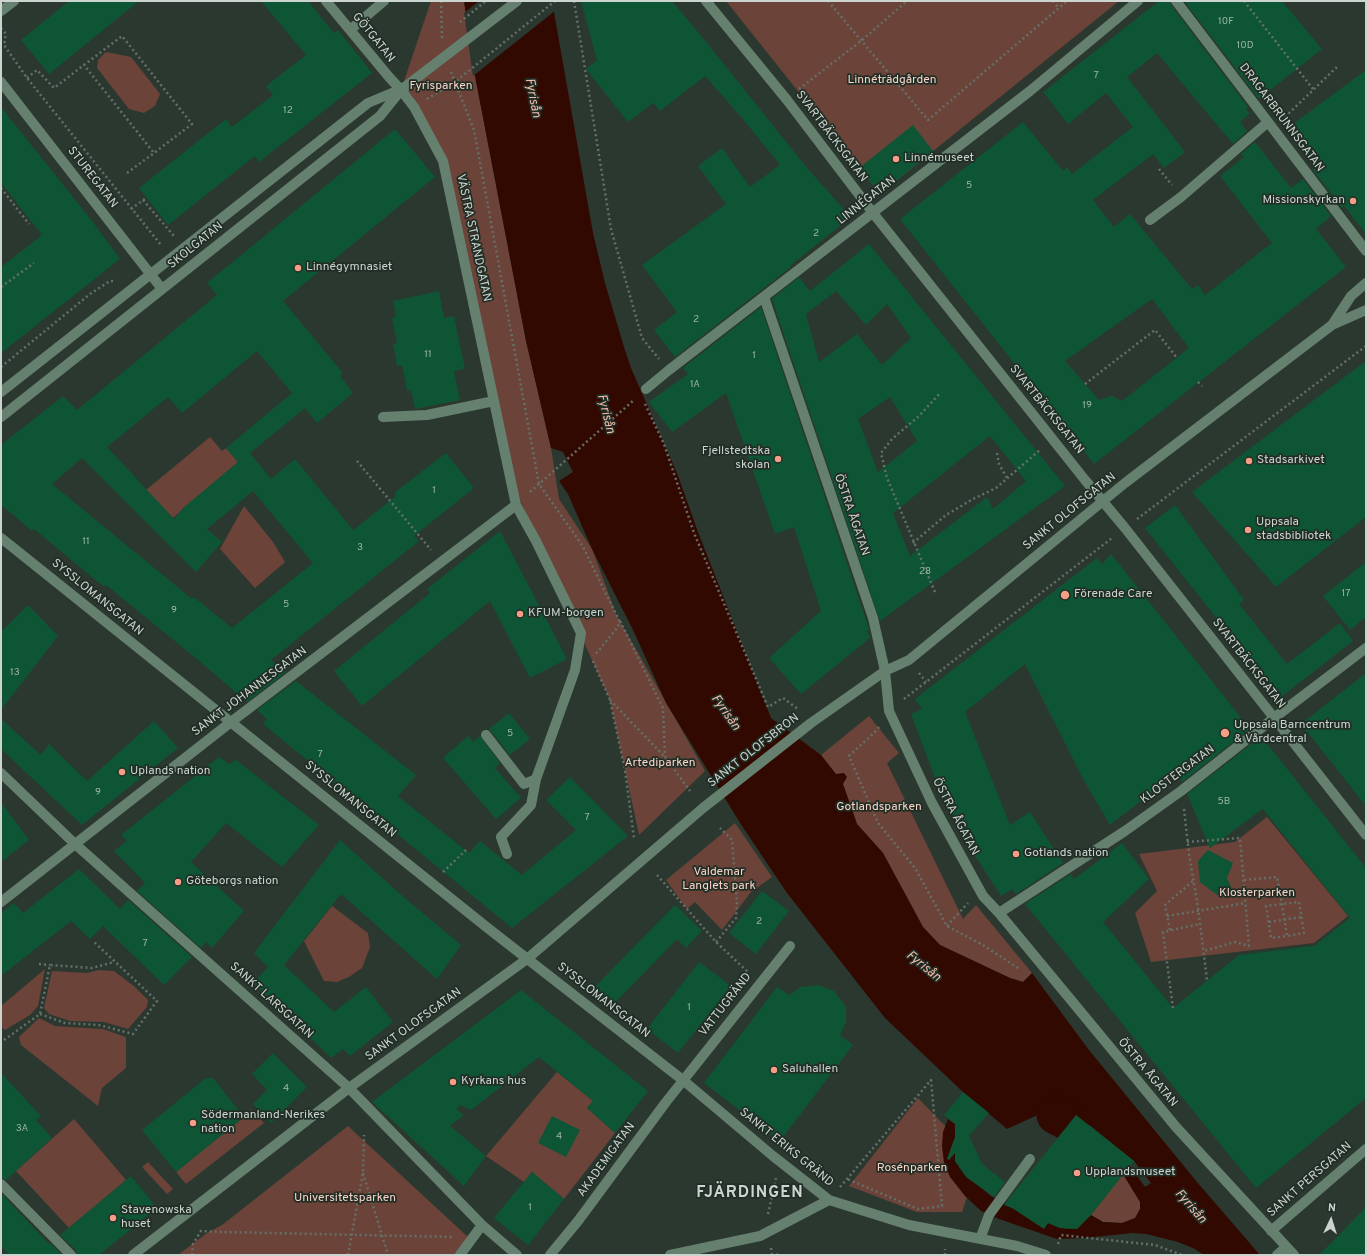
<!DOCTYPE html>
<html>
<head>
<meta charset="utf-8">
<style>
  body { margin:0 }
  #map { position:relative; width:1367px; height:1256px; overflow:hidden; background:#2b3830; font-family:Overpass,sans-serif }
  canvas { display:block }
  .frame { position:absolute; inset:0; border:2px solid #ccd4cf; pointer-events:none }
  .north { position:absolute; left:1311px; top:1200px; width:40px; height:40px; -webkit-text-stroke:3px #212e26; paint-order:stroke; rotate:4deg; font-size:11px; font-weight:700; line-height:16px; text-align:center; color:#ccd4cf }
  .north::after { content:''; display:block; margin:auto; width:14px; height:18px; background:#ccd4cf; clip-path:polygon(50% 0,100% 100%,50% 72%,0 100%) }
</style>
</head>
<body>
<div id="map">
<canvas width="1367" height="1256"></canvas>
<div class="frame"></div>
<div class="north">N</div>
</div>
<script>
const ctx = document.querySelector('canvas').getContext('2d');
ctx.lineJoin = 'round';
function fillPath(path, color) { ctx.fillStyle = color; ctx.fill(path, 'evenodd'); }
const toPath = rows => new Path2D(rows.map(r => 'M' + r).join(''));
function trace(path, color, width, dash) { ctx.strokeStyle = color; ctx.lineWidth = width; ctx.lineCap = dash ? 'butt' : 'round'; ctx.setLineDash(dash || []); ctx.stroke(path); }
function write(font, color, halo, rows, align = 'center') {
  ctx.font = font + ' Overpass,sans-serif'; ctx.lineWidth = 3.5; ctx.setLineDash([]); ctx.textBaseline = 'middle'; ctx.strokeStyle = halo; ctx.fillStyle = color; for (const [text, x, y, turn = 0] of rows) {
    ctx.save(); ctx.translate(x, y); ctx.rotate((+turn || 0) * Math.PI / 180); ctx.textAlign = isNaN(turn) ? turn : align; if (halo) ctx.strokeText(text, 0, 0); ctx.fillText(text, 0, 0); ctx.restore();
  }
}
const green = toPath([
  [431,1,464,1,475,76,526,341,551,448,559,499,592,549,616,614,705,771,639,835,610,700,510,478,443,161,401,90],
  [726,1,1119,1,880,194],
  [106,52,131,57,160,94,155,106,144,113,129,109,97,68,98,60],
  [210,437,222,451,226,448,238,462,173,518,146,490],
  [244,506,273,542,285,562,255,588,220,549],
  [869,716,899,753,887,763,963,919,976,905,1032,973,1023,982,1010,978,940,945,923,927,883,853,857,824,843,784,821,755],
  [1267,817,1348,916,1314,943,1151,962,1135,913,1157,891,1139,854,1235,842],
  [735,823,772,877,751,892,722,930,695,902,687,909,666,880],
  [332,906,368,933,370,947,362,968,349,977,337,982,324,981,304,941],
  [45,969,38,1006,30,1015,5,1030,1,1027,1,1006],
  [99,970,114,971,135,987,148,1000,147,1007,128,1029,104,1022,70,1021,49,1014,44,1008,52,971,87,973],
  [39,1018,55,1026,103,1029,126,1037,126,1068,102,1088,98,1106,21,1045,19,1037],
  [557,1072,593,1101,587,1108,615,1133,564,1199,532,1172,524,1182,486,1156],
  [918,1098,950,1131,950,1160,969,1191,962,1212,917,1212,849,1186],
  [251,1109,264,1123,186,1184,176,1172,244,1117],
  [74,1119,126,1180,69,1228,16,1171],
  [348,1126,469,1238,455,1255,178,1255,207,1233,222,1225],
  [148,1162,173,1189,167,1194,142,1167],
  [1123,1174,1140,1202,1140,1209,1135,1219,1122,1223,1103,1222,1091,1215]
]);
const water = toPath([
  [464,1,552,1,593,233,605,283,624,347,631,368,677,473,698,532,771,718,821,755,836,774,844,773,847,777,843,784,857,824,883,853,923,927,940,945,1010,978,1023,982,1032,973,1089,1050,1197,1182,1260,1255,1204,1255,1195,1249,1178,1242,1146,1234,1132,1233,1085,1238,1057,1239,999,1219,981,1211,965,1196,950,1177,944,1163,942,1146,943,1132,948,1119,959,1127,955,1151,955,1161,965,1175,991,1196,1012,1208,1060,1228,1070,1229,1091,1215,1103,1222,1122,1223,1135,1218,1140,1209,1140,1202,1123,1174,1130,1166,1145,1187,1151,1183,1134,1161,1077,1115,1055,1107,1007,1129,963,1092,885,1018,787,893,742,826,666,703,634,632,592,549,568,494,559,481,573,472,563,452,551,448,526,341,475,76]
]);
const pier = toPath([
  [479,1,554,1,556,10,473,76,464,13]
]);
const river = toPath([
  [1056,1115,1070,1122]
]);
const building = toPath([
  [69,1,139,1,49,74,21,40],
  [261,1,308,1,334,33,338,30,372,73,259,162,255,156,168,225,139,188,226,119,232,127,273,95,266,86,306,55],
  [581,1,672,1,707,43,807,168,851,217,790,266,791,267,675,357,654,330,677,312,642,265,726,204,698,166,722,148,750,187,780,165,742,118,705,76,660,111,653,103,628,122,586,69,597,60],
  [1159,1,1170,1,1171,5,1248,107,1246,109,1250,113,1240,122,1247,131,1233,144,1157,53,1127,77,1185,152,1164,168,1153,154,1093,200,1114,227,1130,214,1192,289,1198,285,1205,295,1272,243,1220,176,1244,157,1241,154,1255,142,1291,188,1303,179,1331,216,1316,229,1346,267,1094,464,900,219,1023,122,1063,171,1067,167,1072,174,1133,127,1106,93,1068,124,1043,92],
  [1152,299,1189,348,1122,401,1112,396,1099,400,1065,361],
  [1184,1,1282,1,1322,49,1259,99],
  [1366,70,1366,234,1344,206,1342,208,1313,170,1316,168,1289,127],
  [1,107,92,221,120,259,1,353,1,267,42,235,1,183],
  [913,125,933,151,880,194,859,168],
  [395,129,435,177,283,301,343,373,340,376,353,393,317,423,305,408,250,453,271,479,295,459,353,530,396,496,394,493,446,453,474,488,414,536,419,541,271,660,286,672,247,702,198,660,106,585,104,587,34,529,32,531,1,505,1,445,63,396,77,410,217,295,207,283],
  [257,351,292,393,226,448,238,462,183,508,174,519,107,447,168,397,182,413],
  [82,458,196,572,222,542,207,529,253,491,313,563,232,628,194,597,192,599,52,484],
  [869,244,1065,486,880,621,772,299,799,277,810,291],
  [836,291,866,325,887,304,911,338,882,365,857,334,819,362,806,314],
  [890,397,917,441,878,472,858,419],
  [990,436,1026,481,993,509,987,497,910,556,893,513],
  [439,291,444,318,454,316,465,369,454,371,460,400,415,409,411,390,407,391,402,365,397,366,393,344,397,343,392,318,396,317,393,301],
  [761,307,869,629,867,631,870,638,801,694,769,658,821,611,794,527,775,534,726,393,672,432,649,402,688,374,683,368],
  [1366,361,1366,517,1276,587,1192,492],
  [1175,505,1244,600,1239,604,1287,664,1340,623,1353,641,1280,698,1145,528],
  [500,531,567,659,530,678,490,601,362,706,334,671,430,593,427,589],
  [1111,554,1250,729,1182,782,1178,772,1110,825,1083,779,1025,664,965,712,1010,825,1030,812,1063,863,1016,894,1012,889,1001,896,972,851,938,786,911,714,922,709,915,699,1097,558,1102,564],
  [1366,562,1366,617,1350,630,1323,596],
  [28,605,58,636,1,710,1,632],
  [1366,673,1366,806,1301,724],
  [296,681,416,775,398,796,469,853,480,841,522,875,576,830,546,800,570,777,628,836,512,928,263,724,267,719,257,710],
  [509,713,530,739,510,755,489,729],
  [1,719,41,755,49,744,87,781,154,721,178,748,82,825,1,749],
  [468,736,473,742,480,736,500,763,495,768,521,798,496,819,443,758],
  [1258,739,1261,743,1265,741,1366,868,1366,1098,1256,1188,1025,904,1071,874,1074,879,1122,843,1149,879,1103,922,1173,1008,1239,955,1314,946,1350,918,1263,809,1210,848,1187,794],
  [219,757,229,764,236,760,319,825,282,867,226,823,191,862,244,911,212,948,206,942,201,948,137,891,145,883,114,851,127,841,121,835],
  [1,802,29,840,1,862],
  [340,840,407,900,461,945,437,979,341,894,284,965,334,1012,366,987,393,1022,350,1056,343,1049,331,1058,253,983,268,967,254,953],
  [1208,850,1233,863,1227,878,1232,889,1217,895,1200,882,1198,861],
  [79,869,120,909,128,900,192,957,164,985,103,926,90,939,71,921,1,976,1,913,14,903,23,913],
  [762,891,789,911,756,954,729,933],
  [675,905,702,931,686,948,677,939,609,1009,591,991],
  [699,962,731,986,678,1053,647,1029],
  [819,985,834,991,846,1007,846,1022,840,1035,853,1045,780,1141,704,1083,777,987,789,995,801,987],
  [521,990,648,1091,615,1133,587,1108,593,1101,539,1057,471,1110,460,1105,457,1110,464,1115,450,1126,486,1156,464,1186,372,1102],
  [273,1053,307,1087,271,1123,253,1104,267,1090,252,1074],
  [1,1073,41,1116,36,1120,52,1138,6,1180,1,1178],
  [206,1078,213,1078,244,1117,176,1172,142,1130],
  [963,1092,989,1113,969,1136,982,1164,1005,1182,994,1197,966,1177,955,1161,955,1153,949,1160,947,1159,955,1137,955,1124,944,1115],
  [1076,1115,1134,1161,1091,1215,1077,1229,1060,1228,1048,1223,1044,1229,1012,1208,1004,1205],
  [552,1116,580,1130,566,1157,538,1143],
  [532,1172,564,1199,528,1245,494,1218],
  [131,1176,157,1208,99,1255,77,1255,76,1250,60,1235],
  [1,1193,49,1244,50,1243,62,1255,9,1255,1,1246],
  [1366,1207,1366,1255,1319,1255,1340,1234]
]);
const path = toPath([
  [441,1,442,38],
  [574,1,611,229,642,338,659,359],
  [828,1,928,120,1067,1],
  [1053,1,1058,7],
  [1244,1,1313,89],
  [460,22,486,1],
  [1,28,6,34,4,45,27,78,161,245],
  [451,72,474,130,539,484,582,545,619,620,618,627,594,656],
  [27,78,37,70,54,88,122,36,192,124,154,153,84,65],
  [799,89,861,41,907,1],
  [427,99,455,82,555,1],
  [1285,117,1338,66],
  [1159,169,1172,185],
  [127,173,154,153],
  [1,188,29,224],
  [143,200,174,236],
  [131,209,146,198],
  [1,287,34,263],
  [1,367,90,294,110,281,115,281],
  [1198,382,1202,386],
  [1085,384,1155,330,1177,358],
  [645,404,664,444,694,533,768,707,783,698,798,709],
  [997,453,999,464,1007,478],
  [357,461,431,550],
  [530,492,634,400],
  [1137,519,1366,346],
  [913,543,946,515,973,499,996,488,1041,449],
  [935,592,887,478,881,453,892,439,919,416,941,392],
  [620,621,663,708,665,757],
  [593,661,610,700,625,770,634,838],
  [919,673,926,682],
  [904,699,1112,538],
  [610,700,665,757,690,791],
  [879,727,876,731,849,756,878,823,915,868,947,926,983,945,1018,968],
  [1184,809,1189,854,1198,907,1207,980],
  [1187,842,1240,838,1249,946,1235,942,1204,951],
  [443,872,466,850],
  [657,875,716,942,749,973],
  [1244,880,1277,877,1282,904,1287,936,1271,938,1266,906,1282,904,1299,902,1304,933,1287,936],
  [1167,916,1246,903],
  [1269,922,1301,917],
  [947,926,968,903],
  [1170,930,1165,905,1193,881],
  [716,942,736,918,737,903,732,840,720,828],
  [39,964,50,965],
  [1173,1008,1163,932,1200,924],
  [40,1014,65,1023,99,1025,133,1034,157,1001,93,941],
  [4,1040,40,1014,50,965,92,968,114,962],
  [363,1173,388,1255],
  [840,1187,847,1179,931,1080,942,1206,918,1209,847,1179],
  [768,1214,776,1178],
  [1058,1244,1061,1235,1155,1245,1182,1255],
  [771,1248,772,1254,779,1255],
  [192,1255,193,1244,201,1231,224,1232,454,1237],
  [348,1255,363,1173,364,1135],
  [945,1255,945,1249]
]);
const minor = toPath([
  [326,1,389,77,401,90,414,107,443,161,516,505,536,541,581,633,575,670,536,779,524,784,486,735],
  [706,1,787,100,873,213,1085,480,1125,528,1366,835],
  [1176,1,1366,251],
  [1,11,14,1],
  [350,30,384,1],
  [1,82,162,289],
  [1150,220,1181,197,1268,122],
  [764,297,873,618,885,671,889,711,932,803,983,896,999,913,1176,1127,1294,1255],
  [1332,325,1351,296,1366,283],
  [646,389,669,370,1030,91,1138,1],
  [1,392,368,103,399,90],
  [1,417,380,116,401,90,517,1],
  [383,417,427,415,494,401],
  [1,538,489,929,684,1081,773,1156,829,1200,909,1225,1017,1246,1046,1255],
  [1,773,74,843,349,1088,482,1225,517,1255],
  [507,854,501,837,531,805,536,779],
  [1,902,231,722,516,505],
  [999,913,1125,831,1181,791,1274,718,1366,648],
  [1,1184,71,1255],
  [1271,1231,1366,1149],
  [980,1239,989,1215,1030,1159],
  [133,1255,349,1088,527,959,703,808,811,723,885,671,909,660,1125,483,1332,325,1366,310],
  [460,1255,482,1225],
  [550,1255,578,1221,666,1102,790,946],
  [670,1255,760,1236,829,1200],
  [1277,1255,1286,1247]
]);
const markers = [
  [896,159,4,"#f49e87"],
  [1353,201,4,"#f49e87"],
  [298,268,4,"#f49e87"],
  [778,459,4,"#f49e87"],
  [1249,461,4,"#f49e87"],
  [1248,530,4,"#f49e87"],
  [1065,595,5,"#f49e87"],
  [520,614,4,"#f49e87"],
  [1225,733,5,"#f49e87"],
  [122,772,4,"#f49e87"],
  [1016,854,4,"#f49e87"],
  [178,882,4,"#f49e87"],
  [774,1070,4,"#f49e87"],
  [453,1082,4,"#f49e87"],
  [193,1123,4,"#f49e87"],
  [1077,1173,4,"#f49e87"],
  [113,1218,4,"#f49e87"]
];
const numberNames = [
  ["10F",1226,22],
  ["10D",1245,46],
  ["7",1096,76],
  ["12",288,111],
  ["5",969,186],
  ["2",816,234],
  ["2",696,320],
  ["11",428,355],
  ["1",754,356],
  ["1A",695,385],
  ["19",1087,406],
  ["1",434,491],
  ["11",86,542],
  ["3",360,548],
  ["28",925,572],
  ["17",1346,594],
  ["5",286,605],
  ["9",174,611],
  ["13",15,673],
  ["5",510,734],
  ["7",320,755],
  ["9",98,793],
  ["5B",1224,802],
  ["7",587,818],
  ["2",759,922],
  ["7",145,944],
  ["1",689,1008],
  ["4",286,1089],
  ["3A",22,1129],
  ["4",559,1137],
  ["1",530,1208]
];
const streetNames = [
  ["GÖTGATAN",373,38,51],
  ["DRAGARBRUNNSGATAN",1281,118,53],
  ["SVARTBÄCKSGATAN",831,137,53],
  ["STUREGATAN",92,178,52],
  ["LINNÉGATAN",867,201,-38],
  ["VÄSTRA STRANDGATAN",473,238,78],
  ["SKOLGATAN",196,246,-39],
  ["SVARTBÄCKSGATAN",1046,410,51],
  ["SANKT OLOFSGATAN",1070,512,-39],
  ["ÖSTRA ÅGATAN",851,515,71],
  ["SYSSLOMANSGATAN",97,598,39],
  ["SVARTBÄCKSGATAN",1248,664,52],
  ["SANKT JOHANNESGATAN",250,692,-37],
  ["SANKT OLOFSBRON",754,751,-38],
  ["KLOSTERGATAN",1178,775,-37],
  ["SYSSLOMANSGATAN",350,800,39],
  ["ÖSTRA ÅGATAN",955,817,62],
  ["SANKT LARSGATAN",271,1001,42],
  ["SYSSLOMANSGATAN",603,1001,38],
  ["VATTUGRÄND",726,1005,-52],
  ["SANKT OLOFSGATAN",414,1025,-36],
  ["ÖSTRA ÅGATAN",1147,1073,50],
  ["SANKT ERIKS GRÄND",786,1148,39],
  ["AKADEMIGATAN",607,1160,-54],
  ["SANKT PERSGATAN",1310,1180,-41]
];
const parkNames = [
  ["Linnéträdgården",892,81],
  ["Fyrisparken",441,87],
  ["Artediparken",660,764],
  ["Gotlandsparken",879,808],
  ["Valdemar",719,873],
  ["Langlets park",719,887],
  ["Klosterparken",1257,894],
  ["Rosénparken",912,1169],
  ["Universitetsparken",345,1199]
];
const poiNames = [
  ["Linnémuseet",904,159],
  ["Missionskyrkan",1345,201,"right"],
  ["Linnégymnasiet",306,268],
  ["Fjellstedtska",770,452,"right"],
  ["skolan",770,466,"right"],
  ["Stadsarkivet",1257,461],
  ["Uppsala",1256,523],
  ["stadsbibliotek",1256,537],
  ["Förenade Care",1074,595],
  ["KFUM-borgen",528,614],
  ["Uppsala Barncentrum",1234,726],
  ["& Vårdcentral",1234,740],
  ["Uplands nation",130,772],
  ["Gotlands nation",1024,854],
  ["Göteborgs nation",186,882],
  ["Saluhallen",782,1070],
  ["Kyrkans hus",461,1082],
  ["Södermanland-Nerikes",201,1116],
  ["nation",201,1130],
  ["Upplandsmuseet",1085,1173],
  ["Stavenowska",121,1211],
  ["huset",121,1225]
];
const waterNames = [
  ["Fyrisån",532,98,79],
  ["Fyrisån",605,414,76],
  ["Fyrisån",725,713,55],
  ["Fyrisån",923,967,39],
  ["Fyrisån",1190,1207,49]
];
const districtNames = [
  ["FJÄRDINGEN",750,1194]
];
fillPath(green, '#6b4338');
fillPath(water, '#320901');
fillPath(pier, '#2b3830');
trace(river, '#320901', 39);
fillPath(building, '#0e5535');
trace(path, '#647069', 2.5, [2, 3]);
trace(minor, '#668070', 10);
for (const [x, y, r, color] of markers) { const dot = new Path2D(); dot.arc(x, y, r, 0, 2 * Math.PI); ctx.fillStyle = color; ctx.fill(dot); trace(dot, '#212e26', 1.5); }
write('10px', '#9cb4a8', null, numberNames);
write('12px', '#ccd4cf', '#212e26', streetNames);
write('12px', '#fad3c8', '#212e26', parkNames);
write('12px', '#ccd4cf', '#212e26', poiNames, 'left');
write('italic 13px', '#f5bcac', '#212e26', waterNames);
ctx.letterSpacing = '1px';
write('bold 16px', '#ccd4cf', '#212e26', districtNames);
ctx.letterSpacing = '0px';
</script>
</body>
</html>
